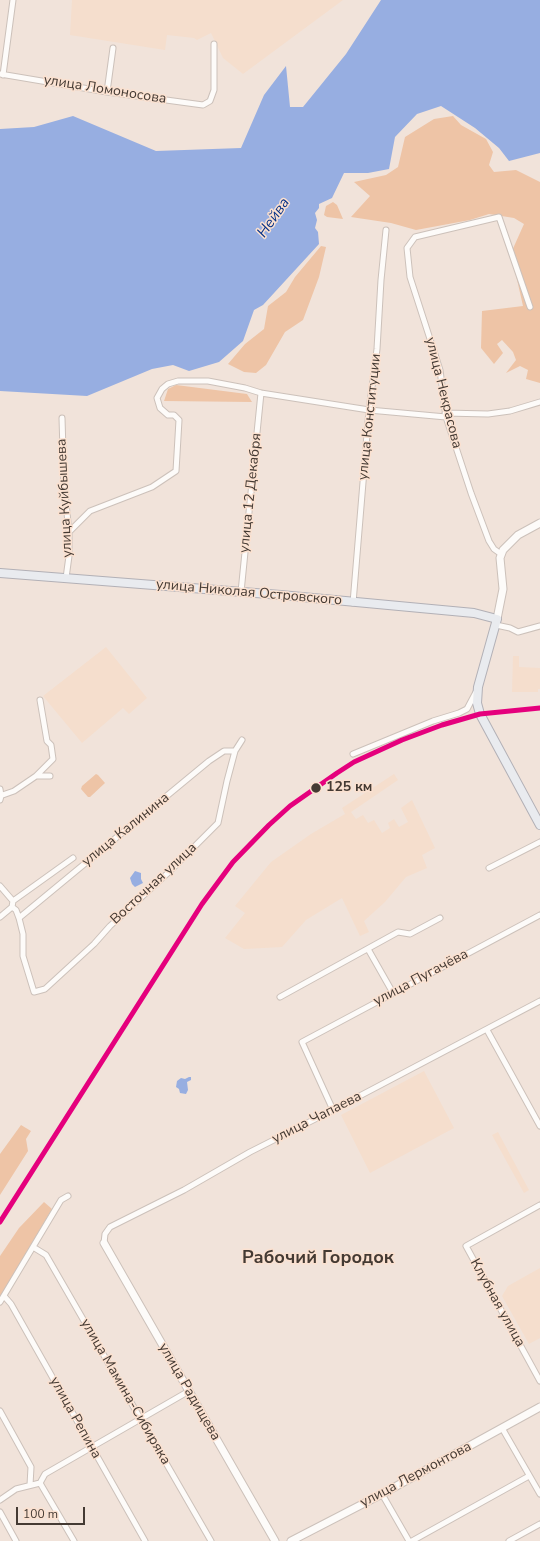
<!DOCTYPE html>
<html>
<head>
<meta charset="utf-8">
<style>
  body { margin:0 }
  #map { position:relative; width:540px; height:1541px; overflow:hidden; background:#f1e3da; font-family:"Nunito Sans",sans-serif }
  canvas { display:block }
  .scale { position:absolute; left:16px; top:1507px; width:69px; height:18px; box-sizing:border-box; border:2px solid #443a33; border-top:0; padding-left:5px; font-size:12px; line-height:14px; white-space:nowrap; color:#443a33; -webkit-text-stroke:3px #fbe1d0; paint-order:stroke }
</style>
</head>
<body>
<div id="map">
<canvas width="540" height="1541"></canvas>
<div class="scale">100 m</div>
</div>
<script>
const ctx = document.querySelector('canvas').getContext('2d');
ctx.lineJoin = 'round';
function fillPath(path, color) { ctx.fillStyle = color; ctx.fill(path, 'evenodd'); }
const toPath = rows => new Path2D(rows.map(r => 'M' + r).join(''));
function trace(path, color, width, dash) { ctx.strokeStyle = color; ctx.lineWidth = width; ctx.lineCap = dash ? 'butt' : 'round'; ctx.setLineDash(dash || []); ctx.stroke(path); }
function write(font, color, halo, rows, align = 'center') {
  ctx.font = font + ' "Nunito Sans",sans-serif'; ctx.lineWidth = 3; ctx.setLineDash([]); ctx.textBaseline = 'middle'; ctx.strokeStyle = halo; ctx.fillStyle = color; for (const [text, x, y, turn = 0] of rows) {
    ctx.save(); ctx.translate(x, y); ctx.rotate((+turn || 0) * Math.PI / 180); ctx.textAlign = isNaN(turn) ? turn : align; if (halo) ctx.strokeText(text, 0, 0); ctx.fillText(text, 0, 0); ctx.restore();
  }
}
const built = toPath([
  [72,0,343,0,243,74,223,58,211,33,197,40,194,38,167,35,165,50,70,35],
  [106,647,147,698,129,714,123,708,82,743,43,696],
  [513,656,519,656,519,667,540,668,540,689,538,689,538,692,512,692],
  [394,774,398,780,351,812,356,819,363,815,368,823,374,820,382,833,390,828,388,823,394,819,399,827,408,822,401,808,412,800,435,848,422,855,427,868,406,877,385,902,364,921,369,932,360,936,342,898,306,920,282,947,244,949,225,938,245,913,235,906,271,862,311,834,345,814,342,808],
  [424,1071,454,1128,370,1173,341,1115],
  [498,1132,529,1190,524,1193,492,1135],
  [540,1268,540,1338,529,1344,502,1296,508,1286]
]);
const green = toPath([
  [453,116,461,125,486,139,493,152,489,165,494,172,516,170,540,182,540,383,526,379,528,370,520,366,506,373,516,360,513,352,502,340,497,344,503,353,494,364,481,348,482,311,523,306,511,253,524,224,514,218,489,214,470,220,416,230,391,223,351,217,370,196,354,182,386,175,398,167,405,137,434,119],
  [333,202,337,205,343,219,327,217,324,215,326,206],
  [321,246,326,247,319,277,303,320,285,332,266,365,256,373,244,372,228,364,245,344,264,329,268,306,286,292,295,277],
  [176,385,247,394,252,402,164,401,168,389],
  [96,774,98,775,105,783,90,797,88,797,81,789,82,786],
  [21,1125,31,1131,26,1139,28,1151,0,1195,0,1154],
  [44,1202,52,1209,0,1297,0,1256,19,1228]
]);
const water = toPath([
  [381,0,540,0,540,153,509,161,499,148,475,128,441,106,417,114,395,137,389,169,368,173,344,173,332,198,319,204,319,208,315,213,317,220,315,228,318,232,319,244,263,305,254,310,243,341,219,362,189,371,173,365,152,369,87,396,0,391,0,129,34,127,73,116,156,151,241,148,264,95,286,66,290,107,303,107,346,54],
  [135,871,141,873,141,879,143,883,135,887,132,884,130,878],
  [189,1077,191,1077,191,1080,187,1082,188,1090,186,1094,180,1093,179,1089,176,1087,177,1081,181,1078,185,1079]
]);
const street = toPath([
  [0,74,107,92,203,105,210,101,214,90,214,44],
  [3,75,13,0],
  [107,92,113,48],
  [445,413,488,414,510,411,540,402],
  [62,418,64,484,69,532,69,556,66,578],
  [69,532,90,511,152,487,176,471,179,420,174,415,168,415,160,408,157,398,162,389,168,384,178,381,208,381,245,388,261,393,369,410,446,417],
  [501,554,494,549,489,541,471,493,446,417,440,370,410,277,407,248,415,237,499,217,530,307],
  [241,592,261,393],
  [353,603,369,410,377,349,381,280,386,230],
  [496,625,510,628,518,632,540,626],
  [353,754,433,721,459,713,467,709,476,692],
  [36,776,53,759,51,745,47,741,40,700],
  [0,789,1,796,0,800],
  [0,796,14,791,36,776,50,776],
  [489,868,540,842],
  [0,886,13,901,12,907,16,910,19,918,23,934,23,956,34,992,45,989,94,944,110,926,169,872,218,823,227,781,235,751,242,740],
  [13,901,73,858],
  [0,917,12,907],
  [19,918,209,761,224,751,235,751],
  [368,949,393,993],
  [280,997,398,932,410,934,440,918],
  [487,1030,540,1126],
  [333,1110,302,1042,540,915],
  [540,1205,466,1246,540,1381],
  [104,1243,105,1234,110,1227,184,1190,250,1152,333,1110,540,1001],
  [33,1247,46,1255,211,1541],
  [4,1296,11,1304,145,1541],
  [0,1302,61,1200,68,1196],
  [0,1411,31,1467,30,1485],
  [502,1428,540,1494],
  [40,1483,74,1541],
  [382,1494,409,1541],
  [0,1500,16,1489,40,1483,45,1474,189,1391],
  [0,1512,16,1541],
  [412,1541,529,1476],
  [509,1541,540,1524]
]);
const secondary = toPath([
  [497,619,503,589,500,558,503,550,518,535,540,523],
  [104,1243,275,1541],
  [291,1541,382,1494,540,1407]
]);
const primary = toPath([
  [0,573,281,595,474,613,497,619,478,687,477,703,480,714,540,825]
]);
const rail1 = toPath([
  [0,1222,202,904,233,862,269,825,290,806,337,773,354,762,402,740,442,725,480,714,540,708]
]);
const markers = [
  [316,788,5.5,"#443a33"]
];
const streetNames = [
  ["улица Ломоносова",105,90,9],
  ["улица Некрасова",443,393,76],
  ["улица Конституции",370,417,-84],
  ["улица 12 Декабря",251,493,-84],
  ["улица Куйбышева",65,498,-93],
  ["улица Николая Островского",249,593,5],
  ["улица Калинина",126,830,-39],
  ["Восточная улица",154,884,-43],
  ["улица Пугачёва",421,978,-28],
  ["улица Чапаева",317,1118,-27],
  ["Клубная улица",497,1303,61],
  ["улица Мамина-Сибиряка",125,1392,60],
  ["улица Радищева",189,1392,60],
  ["улица Репина",75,1418,61],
  ["улица Лермонтова",416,1475,-28]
];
const stopNames = [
  ["125 км",326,788]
];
const waterNames = [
  ["Нейва",274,218,-55]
];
const districtNames = [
  ["Рабочий Городок",318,1259]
];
fillPath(built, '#f5decd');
fillPath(green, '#eec4a6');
fillPath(water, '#97aee1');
trace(street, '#ccc1ba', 7);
trace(secondary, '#ccc1ba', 9);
trace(primary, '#b2b0b6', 10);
trace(street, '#fdfbf9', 5);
trace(secondary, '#fdfbf9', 7);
trace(primary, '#e9ebef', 8);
trace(rail1, '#e5007d', 5);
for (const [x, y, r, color] of markers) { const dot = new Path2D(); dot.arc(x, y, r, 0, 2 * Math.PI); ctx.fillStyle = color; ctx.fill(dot); trace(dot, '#fbe1d0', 1.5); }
write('14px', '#443a33', '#fbe1d0', streetNames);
write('bold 14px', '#443a33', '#fbe1d0', stopNames, 'left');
write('italic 15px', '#073288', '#fbe1d0', waterNames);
write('bold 18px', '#443a33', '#fbe1d0', districtNames);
</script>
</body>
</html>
